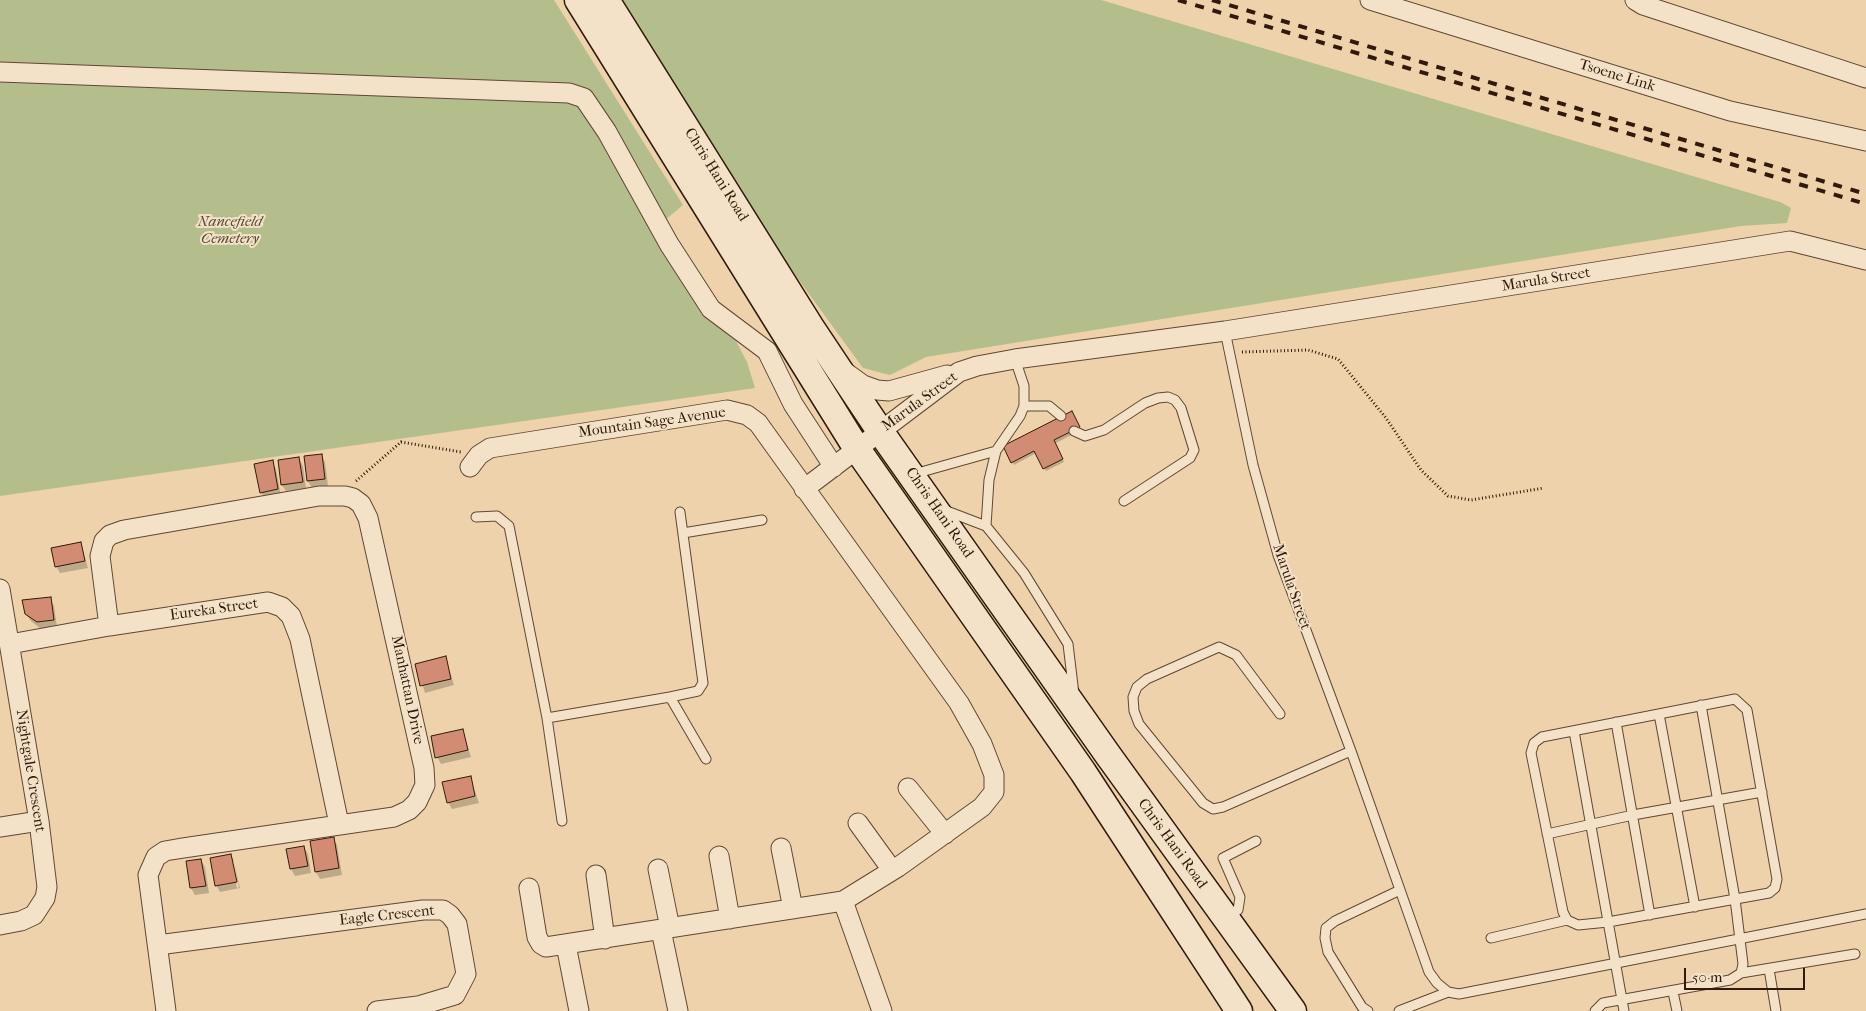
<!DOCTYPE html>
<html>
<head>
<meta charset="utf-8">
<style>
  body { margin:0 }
  #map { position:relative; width:1866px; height:1011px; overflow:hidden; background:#edd2ab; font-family:"IM FELL French Canon",serif }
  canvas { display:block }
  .scale { position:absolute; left:1684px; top:968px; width:121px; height:22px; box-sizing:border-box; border:2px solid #311a0b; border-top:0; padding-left:6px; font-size:15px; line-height:18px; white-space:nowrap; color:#311a0b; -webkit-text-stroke:4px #f3e2c8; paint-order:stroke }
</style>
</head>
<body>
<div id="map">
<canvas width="1866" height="1011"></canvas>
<div class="scale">50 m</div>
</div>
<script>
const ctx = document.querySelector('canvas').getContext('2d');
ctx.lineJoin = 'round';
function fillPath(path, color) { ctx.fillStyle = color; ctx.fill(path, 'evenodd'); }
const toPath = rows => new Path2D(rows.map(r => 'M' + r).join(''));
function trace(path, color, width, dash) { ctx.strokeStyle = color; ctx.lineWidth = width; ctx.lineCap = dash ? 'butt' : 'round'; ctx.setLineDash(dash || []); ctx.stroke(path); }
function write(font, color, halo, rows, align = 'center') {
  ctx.font = font + ' "IM FELL French Canon",serif'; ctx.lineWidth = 4; ctx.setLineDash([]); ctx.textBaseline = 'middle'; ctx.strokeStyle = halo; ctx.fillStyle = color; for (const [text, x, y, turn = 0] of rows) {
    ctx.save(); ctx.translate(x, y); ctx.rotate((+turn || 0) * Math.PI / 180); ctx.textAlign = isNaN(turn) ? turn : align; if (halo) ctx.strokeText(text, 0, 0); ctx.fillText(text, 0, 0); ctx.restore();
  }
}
const green = toPath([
  [0,0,554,0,683,205,664,221,714,300,747,362,755,388,0,496],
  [620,0,1101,0,1780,202,1791,208,1787,223,1741,226,926,357,890,375,863,368,774,246]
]);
const shadow = toPath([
  [1072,412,1081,430,1054,444,1064,462,1046,471,1036,453,1014,465,1004,447],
  [321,455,325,462,328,486,312,488,308,481,305,457],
  [299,459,303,466,306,489,286,491,282,485],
  [272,462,276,469,281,496,265,499,261,492],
  [81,544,88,568,60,573,56,566],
  [50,599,54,606,57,627,41,629,31,621,26,614],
  [445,657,454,685,425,693,416,664],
  [462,730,471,757,441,764,437,757],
  [470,777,479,803,452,809,448,802],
  [333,838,337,845,342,875,320,879,316,872,311,842],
  [304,847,308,854,311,873,295,876,291,869,288,850],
  [231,855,234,861,231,861,237,888,239,887,234,861,240,888,220,892,216,885],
  [201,860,205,867,209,893,195,895,191,888]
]);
const building = toPath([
  [1072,411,1080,427,1054,440,1063,459,1043,469,1034,451,1011,463,1003,446,1072,411],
  [322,454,325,479,307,481,304,456,322,454],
  [299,457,303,482,281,485,278,460,299,457],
  [273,460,278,489,260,493,254,464,273,460],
  [81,542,85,561,55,567,51,548,81,542],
  [51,597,54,620,37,622,25,614,22,600,51,597],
  [446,656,451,679,420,686,415,664,446,656],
  [463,729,468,750,435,758,431,736,463,729],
  [471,776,475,796,447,803,442,782,471,776],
  [334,837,339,868,315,872,310,841,334,837],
  [304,846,308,866,290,869,286,849,304,846],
  [231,854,237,882,215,886,210,858,231,854],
  [201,859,206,886,190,888,186,861,201,859]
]);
const path = toPath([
  [1242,352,1308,350,1338,359,1386,418,1421,470,1448,496,1471,500,1544,488],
  [356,481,401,442,461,452]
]);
const lane = toPath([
  [1225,331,1253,465,1278,555,1351,751,1429,972,1437,983,1448,992,1459,994,1866,914],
  [1024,406,1049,406,1061,416],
  [1074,431,1085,436,1104,430,1145,403,1158,398,1168,397,1175,400,1181,408,1194,450,1190,458,1124,501],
  [914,474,996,451],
  [944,510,986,526,1024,573,1068,644,1074,694],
  [476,517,497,516,509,526,547,718,670,697,706,759],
  [986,526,989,480,996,451,1020,416,1024,406,1024,386,1015,359],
  [683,533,762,520],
  [670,697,698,691,703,683,680,512],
  [1735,699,1747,710,1777,879,1775,888,1769,893,1608,922,1578,925,1567,920,1563,912,1531,753,1534,743,1542,737,1735,699],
  [1280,714,1236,655,1219,647,1147,679,1137,687,1133,697,1134,711,1139,724,1203,803,1213,809,1223,807,1351,751],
  [1659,714,1695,907],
  [547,718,562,821],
  [1616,722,1650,915],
  [1574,731,1624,1011],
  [1547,834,1633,815,1762,792],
  [1229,917,1238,910,1240,897,1223,858,1256,841],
  [1491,938,1567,920],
  [1769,969,1776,1011],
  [1741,973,1855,954],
  [1673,992,1677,1011],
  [1368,1011,1362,1007,1328,952,1325,938,1326,928,1335,921,1400,890],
  [1399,1011,1448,992],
  [1595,1011,1603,1003,1730,980,1741,973,1743,964,1735,899,1701,705]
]);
const street = toPath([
  [1370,0,1730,111,1866,141],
  [1635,0,1643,5,1866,78],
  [0,72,569,93,584,98,607,132,669,244,711,309,767,351,793,404,834,467],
  [845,372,863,385,877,390,889,391,947,375],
  [470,467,479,455,490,448,727,410,747,415,758,423,959,703,982,744,994,775,994,792,982,807,898,867,843,901,546,947,541,944,537,937,529,888],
  [804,489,959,372,977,366,1015,359,1225,331,1790,241,1866,260],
  [0,589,39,821,47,887,45,898,34,915,21,921,0,925],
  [109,626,100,556,104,541,110,535,124,530,319,496,345,496,353,498,361,504,368,518,424,768,425,785,417,802,409,810,394,817,183,848,165,851,156,857,148,875,166,1011],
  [10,644,109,626,268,602,282,607,291,616,300,639,339,824],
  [908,788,945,834],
  [858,823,892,870],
  [0,827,39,821],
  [781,848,793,909],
  [719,856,730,919],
  [658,869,670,928],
  [596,875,605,939],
  [843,901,882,1011],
  [661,930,678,1011],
  [158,945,423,910,443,910,450,915,457,924,466,974,455,995,418,1006,377,1011],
  [566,945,579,1011]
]);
const secondary = toPath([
  [578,0,857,449,1083,772,1239,1011],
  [606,0,810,326,880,431,1108,755,1293,1011]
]);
const rail = toPath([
  [1178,0,1866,204],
  [1212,0,1866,194]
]);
const streetNames = [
  ["Tsoene Link",1617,76,17],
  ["Chris Hani Road",716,175,58],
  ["Marula Street",1546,280,-9],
  ["Marula Street",920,402,-36],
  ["Mountain Sage Avenue",652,423,-8],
  ["Chris Hani Road",939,513,55],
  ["Marula Street",1291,587,71],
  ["Eureka Street",214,610,-8],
  ["Manhattan Drive",407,690,78],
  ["Nightgale Crescent",30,771,81],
  ["Chris Hani Road",1172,844,54],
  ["Eagle Crescent",387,916,-6]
];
const parkNames = [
  ["Nancefield",230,222],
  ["Cemetery",230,239]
];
fillPath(green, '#b4bd8c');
fillPath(shadow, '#0003');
fillPath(building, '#d38c74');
trace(building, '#311a0b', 1);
trace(lane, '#604833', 11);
trace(street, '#604833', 21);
trace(secondary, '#311a0b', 29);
trace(path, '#311a0b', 3, [1, 2.5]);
trace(lane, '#f3e2c8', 9);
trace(street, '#f3e2c8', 19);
trace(secondary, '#f3e2c8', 26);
trace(rail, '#311a0b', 4, [9, 9]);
write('15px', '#311a0b', '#f3e2c8', streetNames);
write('italic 15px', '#584b32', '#f3e2c8', parkNames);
</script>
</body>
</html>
